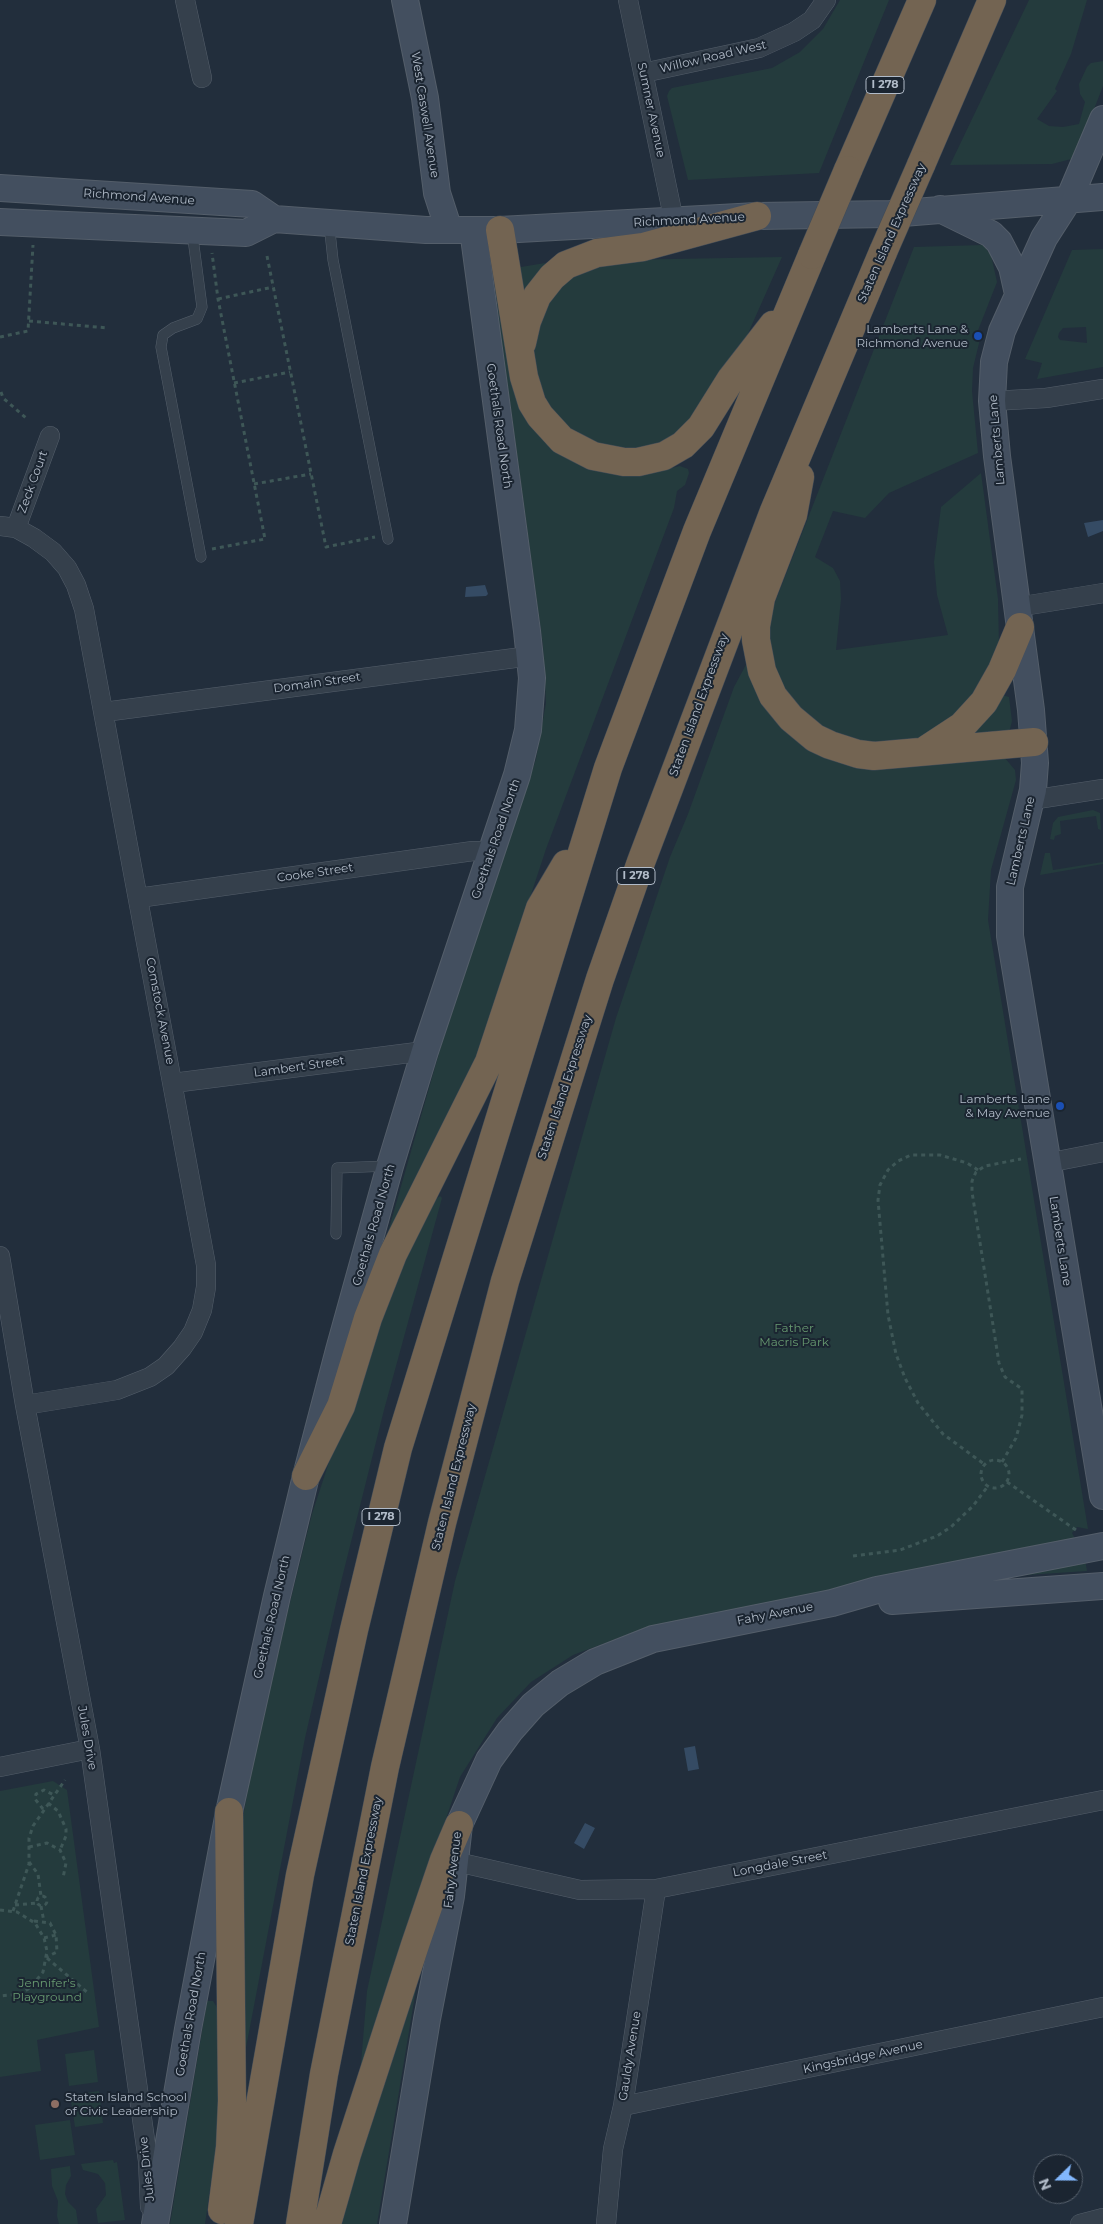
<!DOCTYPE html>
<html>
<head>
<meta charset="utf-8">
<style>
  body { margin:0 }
  #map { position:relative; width:1103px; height:2224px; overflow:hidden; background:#222e3c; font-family:Montserrat,sans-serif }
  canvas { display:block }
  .north { position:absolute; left:1033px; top:2154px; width:50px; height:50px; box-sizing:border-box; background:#1b2531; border:1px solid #57616d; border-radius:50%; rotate:248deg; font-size:14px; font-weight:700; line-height:20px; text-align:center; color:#b1bbc8 }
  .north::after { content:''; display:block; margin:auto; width:18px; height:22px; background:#82b7fc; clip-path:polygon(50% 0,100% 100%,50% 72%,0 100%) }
</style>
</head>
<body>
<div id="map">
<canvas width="1103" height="2224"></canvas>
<div class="north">N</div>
</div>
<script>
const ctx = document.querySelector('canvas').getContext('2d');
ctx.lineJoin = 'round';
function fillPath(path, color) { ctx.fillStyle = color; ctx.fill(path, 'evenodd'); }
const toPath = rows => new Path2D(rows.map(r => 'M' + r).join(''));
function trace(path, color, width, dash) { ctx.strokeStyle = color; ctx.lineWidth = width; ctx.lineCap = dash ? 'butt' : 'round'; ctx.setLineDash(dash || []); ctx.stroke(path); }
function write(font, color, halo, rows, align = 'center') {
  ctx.font = font + ' Montserrat,sans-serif'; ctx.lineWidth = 4; ctx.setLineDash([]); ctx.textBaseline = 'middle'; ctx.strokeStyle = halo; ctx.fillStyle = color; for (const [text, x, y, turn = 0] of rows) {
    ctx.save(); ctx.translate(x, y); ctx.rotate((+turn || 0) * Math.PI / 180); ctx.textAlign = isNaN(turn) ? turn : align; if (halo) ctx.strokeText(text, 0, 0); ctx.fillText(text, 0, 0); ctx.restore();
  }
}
const green = toPath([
  [840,0,889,0,819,173,688,180,667,96,669,91,672,88,772,68,800,52,823,29],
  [1029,0,1087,0,1071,54,1055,89,1057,91,1037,119,1049,126,1063,127,1079,124,1085,102,1080,94,1079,84,1087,67,1091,63,1103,61,1103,86,1075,158,1052,164,950,165],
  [983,245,991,255,997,282,977,333,981,335,973,368,972,391,978,453,889,493,865,518,833,511,815,557,833,568,840,581,841,599,836,650,948,635,937,595,934,562,941,507,981,473,998,599,999,646,969,708,919,739,887,745,847,740,811,721,784,692,766,645,770,615,914,247],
  [1103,249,1103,367,1037,379,1042,363,1025,359,1072,250],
  [1086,327,1087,343,1060,340,1058,337,1059,333,1063,328],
  [782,257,742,347,702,415,666,441,650,447,635,449,601,445,573,431,553,412,539,385,533,353,535,336,538,319,555,289,576,275,618,260],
  [545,263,548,267,524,302,515,268],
  [498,270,535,422,663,470,680,466,688,469,689,473,685,485,677,491,674,508,546,849,477,1058,386,1239,439,1053,536,759,546,703,543,646,492,271],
  [748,661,797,734,1004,757,1015,770,1016,780,991,870,988,920,1088,1529,1077,1527,1072,1533,1078,1544,648,1627,573,1655,531,1682,497,1718,460,1777,360,2075,367,1991,455,1581,616,1018,670,857,688,814,734,687],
  [1002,695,1009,697,1012,721,1010,729,1007,732,962,739],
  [1093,810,1100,813,1101,830,1098,829,1096,816,1074,819,1060,821,1061,834,1055,836,1054,840,1050,839,1053,823,1058,817],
  [1045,853,1050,853,1053,870,1103,862,1103,864,1040,875],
  [440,1196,442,1198,384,1410,341,1582,305,1738,245,2053,239,1840,250,1778,272,1675,312,1514,367,1346,390,1287,435,1200],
  [1085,1559,1087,1571,1027,1575,1024,1573],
  [53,1781,67,1790,99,2027,37,2040,41,2071,0,2077,0,1791],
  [421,1959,377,2224,342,2224,357,2158],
  [207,2001,213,2001,218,2009,223,2152,211,2182,205,2224,170,2224],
  [94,2050,98,2082,69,2086,65,2054],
  [99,2091,103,2123,75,2127,70,2095],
  [70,2120,75,2155,40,2160,35,2125],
  [113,2160,114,2163,117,2162,125,2220,98,2223,96,2209,106,2195,105,2183,98,2174,83,2170,81,2164],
  [70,2166,71,2176,66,2185,65,2194,68,2202,76,2210,78,2224,59,2224,57,2216,58,2201,52,2186,51,2169]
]);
const water = toPath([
  [1103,520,1103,531,1088,537,1084,523],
  [485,585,488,594,486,596,465,597,466,587],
  [695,1746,699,1769,688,1771,684,1748],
  [585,1823,595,1828,584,1849,574,1843]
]);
const path = toPath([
  [267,256,326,547,375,537],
  [218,299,273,287],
  [29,321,108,328],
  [0,337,28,331,33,245],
  [234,383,290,372],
  [1,392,3,398,26,418],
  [254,484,311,474],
  [212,549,265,539,218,299,212,253],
  [978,1170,967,1163,940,1155,911,1155,898,1161,888,1170,880,1185,878,1200,888,1315,896,1354,905,1378,918,1403,943,1434,984,1464],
  '981 1474a14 14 0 1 1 28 0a14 14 0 1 1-28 0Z',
  [1002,1462,1016,1438,1019,1427,1022,1415,1022,1389,1005,1377,999,1363,972,1192,972,1181,976,1172,985,1166,1021,1159],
  [1007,1482,1076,1530],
  [853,1556,900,1550,937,1536,951,1527,973,1506,988,1486],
  [48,1803,58,1811,66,1829,66,1836,60,1850],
  [43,1809,35,1799,36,1794,44,1790,54,1795],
  [29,1847,47,1843,60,1850,66,1863,63,1878],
  [29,1862,38,1874,41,1896],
  '37 1901a5 5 0 1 1 10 0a5 5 0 1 1-10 0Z',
  [15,1905,37,1903],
  [41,1906,44,1922],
  [0,1910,17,1912,35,1923,44,1938,47,1951,43,1972,30,1988,20,1994,0,1996],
  [13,1911,29,1864,29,1838,33,1826,65,1780],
  [34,1921,50,1923,56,1935,57,1952,46,1957],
  [44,1938,56,1935],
  [47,1958,88,1993]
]);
const lane = toPath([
  [329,223,333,260,388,539],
  [192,231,202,307,197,319,173,328,163,335,161,347,201,557],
  [336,1234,337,1168,388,1166]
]);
const street = toPath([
  [185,0,202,78],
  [628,0,674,221],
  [643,73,759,48,794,32,812,20,826,0],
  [992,401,1046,398,1103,389],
  [0,526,16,528,34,538,53,552,67,568,76,585,84,609,206,1265,206,1287,202,1310,193,1332,182,1348,166,1366,150,1377,117,1390,25,1405],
  [16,528,50,436],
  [1017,607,1103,593],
  [104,712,530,656],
  [1031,800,1103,789],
  [138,898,473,851,492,851],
  [173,1083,425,1051],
  [1047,1163,1103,1152],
  [0,1256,25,1405,90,1749,148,2161,150,2207],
  [0,1767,90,1749],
  [457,1862,580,1890,656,1889,1103,1800],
  [623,2106,1103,2007],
  [606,2224,613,2149,623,2106,656,1889],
  [1080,2224,1103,2218]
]);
const secondary = toPath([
  [405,0,425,98,437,193,449,230],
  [1103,119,1069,199,1044,238,1002,331,994,362,992,401,997,456,1031,710,1035,763,1033,790,1010,887,1010,936,1103,1496],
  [0,188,252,204,274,219],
  [940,209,991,234,999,242,1012,267,1018,294],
  [0,222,246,233,274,219,426,230,500,230,757,216,890,214,1103,197],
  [892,1601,1103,1586],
  [155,2224,188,2029,229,1812,277,1596,306,1476,339,1350,390,1166,425,1051,517,775,528,730,532,678,527,631,473,230],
  [393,2224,427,2019,451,1896,459,1825,489,1760,510,1731,533,1705,560,1683,595,1662,653,1639,832,1603,877,1590,1103,1546]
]);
const highway = toPath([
  [921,165,992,0],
  [848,170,922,0],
  [500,230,524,377,532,403,540,416,562,440,593,456,624,462,638,462,664,456,683,445,701,427,731,379,773,325],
  [522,343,527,321,537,296,552,277,566,265,597,253,643,247,757,216],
  [800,477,793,515,761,598,756,626,756,640,762,671,773,696,791,718,815,738,830,745,858,754,874,756,1034,742],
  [927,749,962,726,984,702,1002,670,1020,627],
  [306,1476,341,1406,368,1318,393,1254,489,1062,540,908,566,864],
  [222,2210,230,2147,232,2101,229,1812],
  [239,2224,300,1875,354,1630,398,1448,608,768,697,531,812,255],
  [300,2224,324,2074,385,1767,442,1523,505,1281,600,979,641,862,774,511,883,252],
  [327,2224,347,2154,415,1945,444,1860,459,1825]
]);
const highwayBridge = toPath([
  [883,252,921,165],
  [812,255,848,170]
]);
const markers = [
  [978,336,5,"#1a4fb4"],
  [1060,1106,5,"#1a4fb4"],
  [55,2104,5,"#8d6e63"]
];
const shields = [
  [885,85,38],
  [636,876,38],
  [381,1517,38]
];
const shieldNames = [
  ["I 278",885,85],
  ["I 278",636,876],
  ["I 278",381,1517]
];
const streetNames = [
  ["Willow Road West",713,57,-13],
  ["Sumner Avenue",651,110,78],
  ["West Caswell Avenue",425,115,81],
  ["Richmond Avenue",139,197,4],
  ["Richmond Avenue",689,220,-3],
  ["Staten Island Expressway",892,233,-66],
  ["Goethals Road North",499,426,82],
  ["Lamberts Lane",997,440,-95],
  ["Zeck Court",33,482,-70],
  ["Domain Street",317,683,-8],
  ["Staten Island Expressway",699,705,-70],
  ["Goethals Road North",496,839,-71],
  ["Lamberts Lane",1021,841,-77],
  ["Cooke Street",315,873,-8],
  ["Comstock Avenue",160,1011,79],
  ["Lambert Street",299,1067,-8],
  ["Staten Island Expressway",565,1087,-72],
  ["Goethals Road North",374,1225,-74],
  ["Lamberts Lane",1060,1241,81],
  ["Staten Island Expressway",454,1477,-76],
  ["Fahy Avenue",775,1614,-11],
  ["Goethals Road North",272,1617,-77],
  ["Jules Drive",87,1738,80],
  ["Longdale Street",780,1864,-11],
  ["Fahy Avenue",453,1870,-83],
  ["Staten Island Expressway",364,1871,-79],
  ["Goethals Road North",191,2014,-80],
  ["Gauldy Avenue",630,2056,-81],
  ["Kingsbridge Avenue",863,2057,-12],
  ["Jules Drive",147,2169,-96]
];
const poiNames = [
  ["Lamberts Lane &",968,329],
  ["Richmond Avenue",968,343],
  ["Lamberts Lane",1050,1099],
  ["& May Avenue",1050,1113],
  ["Staten Island School",65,2097,"left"],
  ["of Civic Leadership",65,2111,"left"]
];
const parkNames = [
  ["Father",794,1328],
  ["Macris Park",794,1342],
  ["Jennifer's",47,1983],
  ["Playground",47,1997]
];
fillPath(green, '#243b3d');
fillPath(water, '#354b64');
trace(lane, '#545e6a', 11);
trace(street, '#545e6a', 20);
trace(secondary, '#545e6a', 28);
trace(highway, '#414b57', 29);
trace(path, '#3e5757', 3, [4, 4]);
trace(lane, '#35404c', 10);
trace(street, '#35404c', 19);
trace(secondary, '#434f5f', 26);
trace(highway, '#736452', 28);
trace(highwayBridge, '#414b57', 29, []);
trace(highwayBridge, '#736452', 28);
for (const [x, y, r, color] of markers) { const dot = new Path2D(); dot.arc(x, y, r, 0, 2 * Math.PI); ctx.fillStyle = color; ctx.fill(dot); trace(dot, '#1b2531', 2); }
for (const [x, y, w] of shields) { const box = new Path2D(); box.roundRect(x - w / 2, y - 8.5, w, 17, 4); ctx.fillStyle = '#1b2531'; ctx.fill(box); trace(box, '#b1bbc8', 1); }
write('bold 11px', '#b1bbc8', null, shieldNames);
write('12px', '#b1bbc8', '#1b2531', streetNames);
write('12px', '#b1bbc8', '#1b2531', poiNames, 'right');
write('12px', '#679a70', '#1b2531', parkNames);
</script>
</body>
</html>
